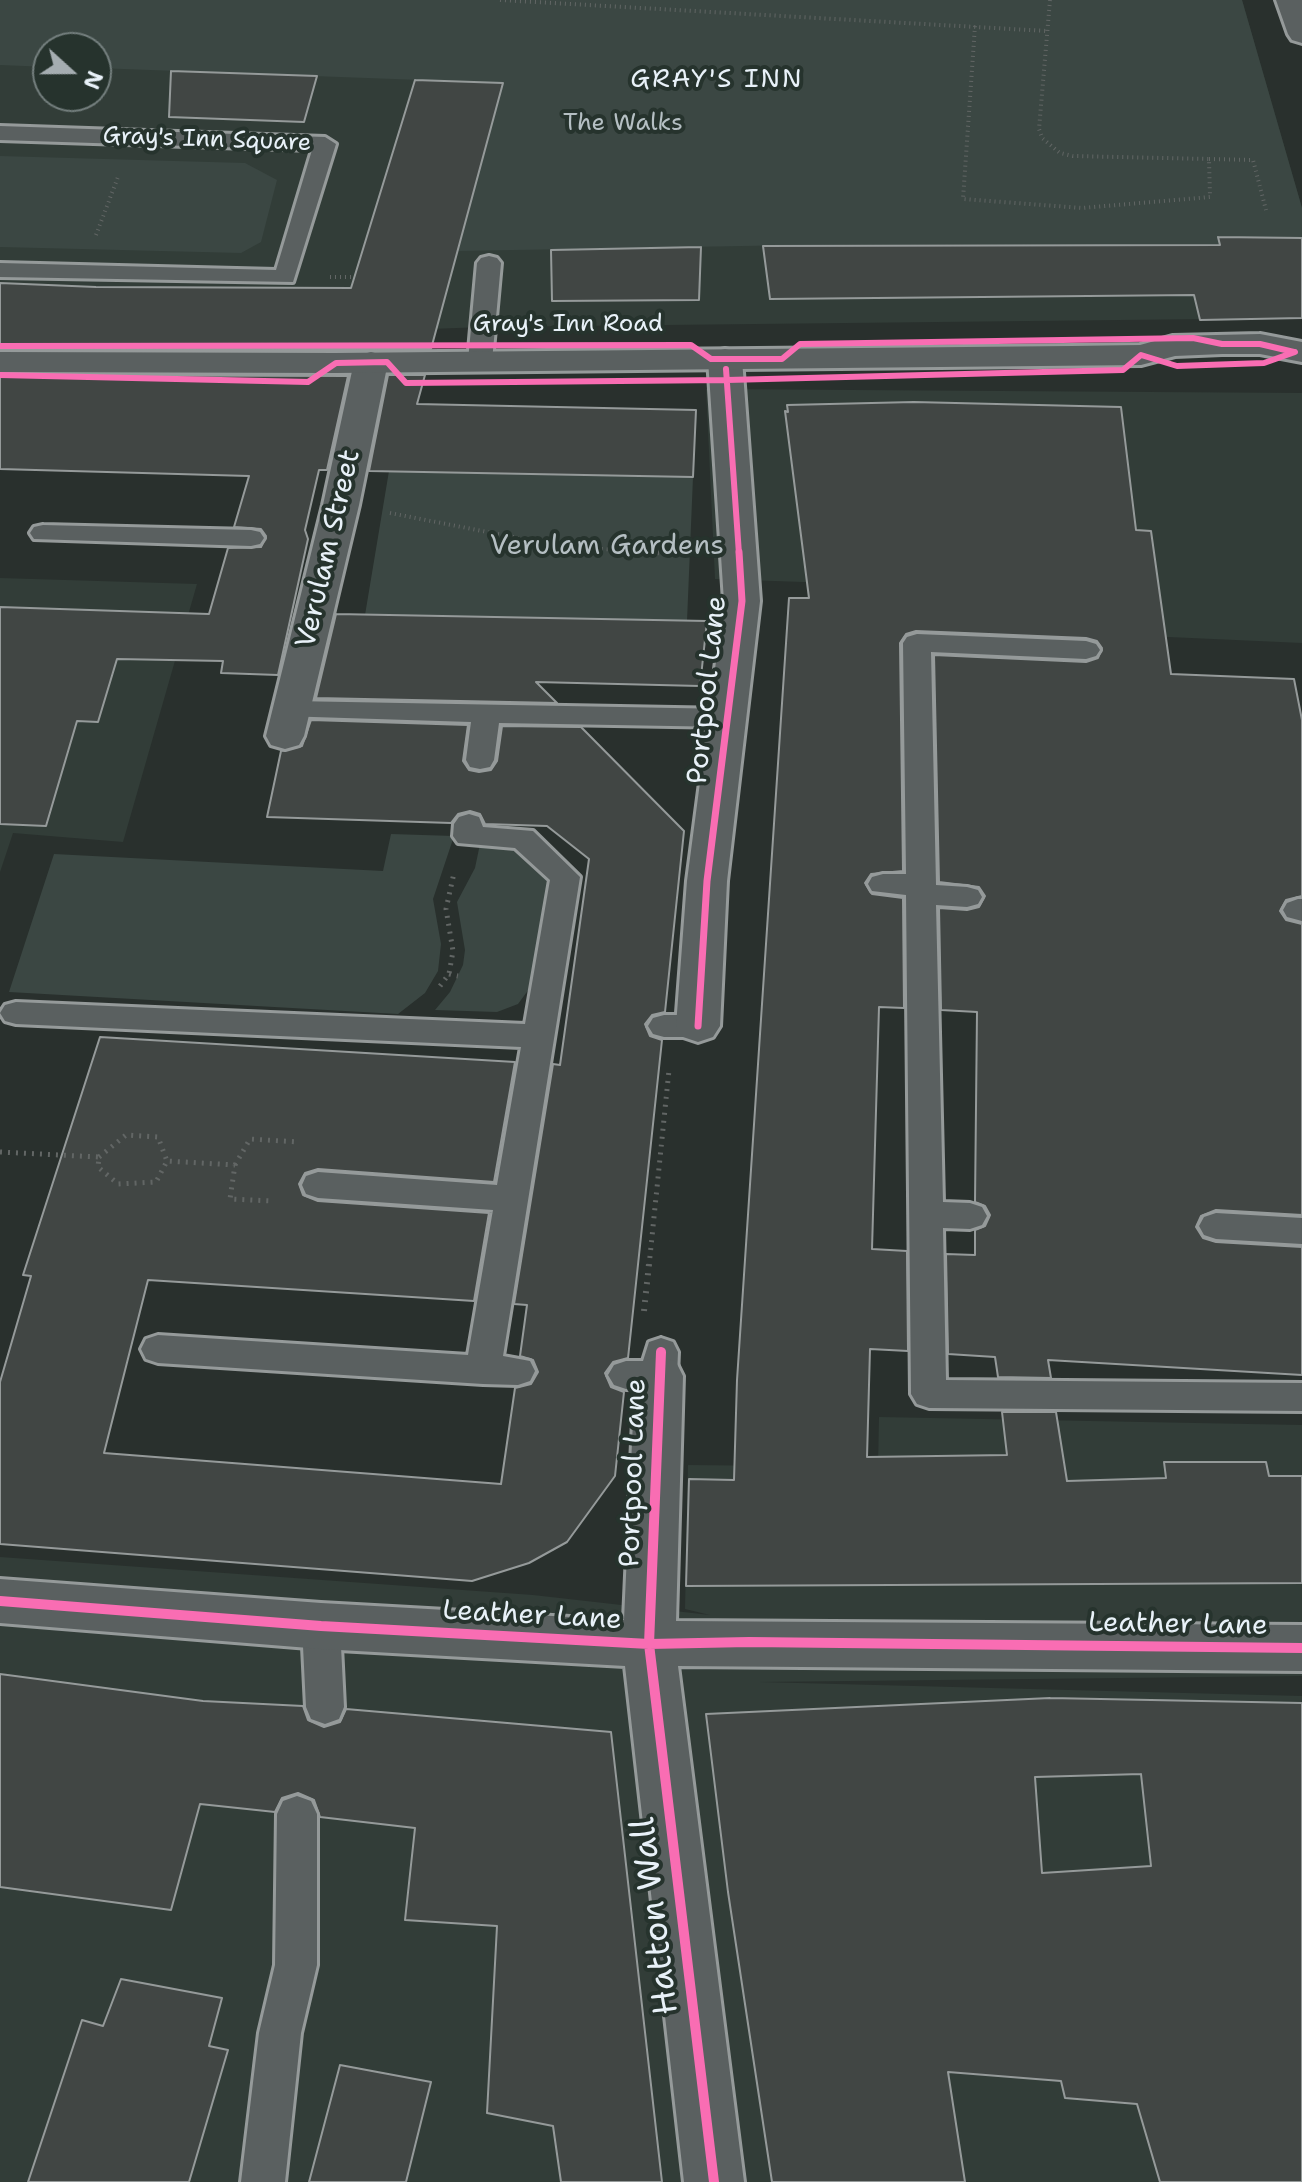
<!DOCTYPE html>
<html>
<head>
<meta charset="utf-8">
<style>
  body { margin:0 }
  #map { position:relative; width:1302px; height:2182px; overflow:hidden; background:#29302d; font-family:"Shantell Sans",sans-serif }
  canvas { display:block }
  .north { position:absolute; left:32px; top:32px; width:80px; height:80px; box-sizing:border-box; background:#26332d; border:2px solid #747f7e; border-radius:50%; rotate:111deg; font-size:22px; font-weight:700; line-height:32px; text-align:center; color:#e8f1f8 }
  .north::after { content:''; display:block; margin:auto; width:28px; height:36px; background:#a5adb1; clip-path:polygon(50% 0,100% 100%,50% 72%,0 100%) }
</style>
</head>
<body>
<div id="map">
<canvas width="1302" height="2182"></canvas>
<div class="north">N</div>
</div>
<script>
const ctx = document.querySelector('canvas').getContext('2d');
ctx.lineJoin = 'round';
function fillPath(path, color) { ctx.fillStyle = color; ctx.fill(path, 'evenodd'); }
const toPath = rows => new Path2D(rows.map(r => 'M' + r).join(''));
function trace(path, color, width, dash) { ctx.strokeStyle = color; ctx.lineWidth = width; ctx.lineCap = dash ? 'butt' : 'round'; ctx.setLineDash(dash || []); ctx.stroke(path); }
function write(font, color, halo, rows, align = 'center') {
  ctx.font = font + ' "Shantell Sans",sans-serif'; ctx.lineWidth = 8; ctx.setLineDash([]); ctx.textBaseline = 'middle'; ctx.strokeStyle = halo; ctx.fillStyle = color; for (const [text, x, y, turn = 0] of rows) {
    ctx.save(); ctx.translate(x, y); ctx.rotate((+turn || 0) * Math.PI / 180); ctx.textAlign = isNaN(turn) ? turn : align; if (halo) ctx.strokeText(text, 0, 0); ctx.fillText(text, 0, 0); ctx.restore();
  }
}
const built = toPath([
  [0,0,1242,0,1302,208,1302,318,484,327,348,332,0,328],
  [48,48,96,48,96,96,48,96],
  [706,389,1302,393,1302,643,924,626,921,586,715,579],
  [0,578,197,584,123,842,13,833,0,872],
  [879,1417,1302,1425,1302,1676,760,1682,1302,1696,1302,2182,0,2182,0,1557,533,1595,710,1615,685,1609,688,1465,878,1467]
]);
const green = toPath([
  [0,0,1242,0,1302,208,1302,238,1218,237,1224,263,1156,245,800,245,457,251,502,83,96,68,96,48,48,48,48,67,0,65],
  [0,156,245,163,277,180,261,242,241,253,0,247],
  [389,471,693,477,687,621,365,615],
  [391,834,454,836,433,899,441,944,438,971,425,993,398,1014,9,992,54,854,383,871],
  [480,844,508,845,549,883,532,985,518,1004,497,1012,435,1010,450,992,463,965,465,950,457,902,475,868]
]);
const building = toPath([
  [171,71,317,76,304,122,169,117,171,71],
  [415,80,503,83,431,349,0,349,0,283,96,287,351,288,415,80],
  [1218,237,1302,238,1302,318,1200,320,1194,295,770,299,763,246,1220,245,1218,237],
  [701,247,699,300,552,301,551,250,701,247],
  [0,375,348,376,327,470,319,470,305,530,308,539,278,675,221,673,223,661,117,659,98,722,77,721,46,826,0,824,0,607,209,614,228,548,261,547,266,536,261,529,234,527,249,476,0,469,0,375],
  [388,375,425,375,417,404,696,410,693,477,369,471,388,375],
  [914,402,1121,407,1136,530,1151,531,1171,674,1294,679,1302,720,1302,896,1286,900,1280,911,1286,920,1302,924,1302,1215,1216,1210,1201,1216,1196,1227,1203,1238,1216,1242,1302,1247,1302,1375,1048,1360,1051,1378,998,1377,995,1357,948,1354,946,1254,975,1255,975,1230,985,1226,990,1215,985,1206,975,1202,977,1012,941,1010,939,908,967,910,979,907,985,896,979,887,939,882,934,655,1086,662,1098,658,1102,648,1097,641,1086,638,916,631,906,634,900,643,903,871,871,874,865,883,872,894,903,898,904,1008,879,1007,872,1249,907,1251,908,1351,870,1349,867,1457,1007,1455,1002,1412,1056,1412,1067,1481,1166,1478,1164,1462,1266,1462,1269,1476,1302,1476,1302,1583,686,1586,689,1479,734,1480,737,1380,789,598,809,598,785,411,788,412,787,405,914,402],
  [336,614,707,621,700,686,536,682,557,703,316,698,336,614],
  [311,720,468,725,463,761,469,770,479,772,491,770,497,761,502,726,581,727,684,831,665,1012,652,1015,645,1024,650,1036,662,1040,628,1358,613,1362,605,1373,611,1387,624,1392,615,1476,567,1542,529,1563,472,1581,0,1544,0,1382,31,1276,23,1275,100,1037,515,1062,494,1182,318,1169,305,1173,299,1184,303,1195,318,1201,489,1213,474,1301,148,1280,104,1453,501,1484,515,1388,531,1384,538,1372,533,1360,520,1356,527,1305,514,1304,553,1064,560,1065,589,859,547,826,485,824,480,814,470,811,458,814,451,823,267,817,281,751,302,746,311,720],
  [0,1674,203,1701,303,1706,308,1720,324,1727,340,1722,346,1709,611,1732,662,2182,561,2182,553,2126,487,2113,497,1926,405,1920,415,1828,320,1817,314,1800,298,1793,282,1798,275,1812,200,1804,171,1910,0,1887,0,1674],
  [1050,1698,1302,1703,1302,2182,1160,2182,1137,2104,1065,2098,1061,2081,948,2072,965,2182,772,2182,728,1892,706,1714,1050,1698],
  [1141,1774,1151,1866,1042,1873,1035,1777,1141,1774],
  [121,1979,222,1998,209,2046,228,2050,189,2182,28,2182,82,2020,103,2026,121,1979],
  [340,2065,431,2082,406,2182,309,2182,340,2065]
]);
const pathFar2 = toPath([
  [500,0,1047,31],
  [975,26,963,199,1082,208,1210,197,1209,159,1073,156,1060,153,1042,138,1039,129,1050,0],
  [1209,159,1253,160,1266,210],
  [96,235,118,177],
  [330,277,354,277],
  [390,513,559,546,677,554]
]);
const pathFar1 = toPath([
  [649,552,688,555],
  [449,974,458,976],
  [440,986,449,974,453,951,446,909,454,873],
  [0,1152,99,1157,98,1167,118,1184,156,1182,167,1161,235,1165,230,1199,273,1201],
  [99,1157,126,1135,158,1137,167,1161],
  [235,1165,250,1139,298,1142],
  [649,1266,669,1070]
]);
const path = toPath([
  [644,1311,649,1264]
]);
const lane = toPath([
  [0,126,325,137,336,144,293,282,0,277,0,263,276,270,312,150,0,140,0,126],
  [489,256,497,258,501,263,492,361,489,366,480,368,471,366,468,361,477,263,481,258,489,256],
  [43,525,251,530,260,532,264,538,260,544,251,546,34,539,30,533,34,527,43,525],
  [917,634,1086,641,1096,644,1100,650,1096,656,1086,659,931,652,936,885,967,887,978,890,982,897,978,904,967,907,936,905,943,1202,970,1203,982,1207,987,1216,982,1225,970,1229,943,1228,946,1380,1302,1383,1302,1411,929,1408,917,1404,911,1394,906,895,872,891,868,884,872,877,883,874,906,874,903,643,907,637,917,634],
  [292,701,729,709,739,712,743,718,739,724,729,727,499,723,494,760,490,767,480,769,470,767,466,760,471,722,282,716,278,710,282,704,292,701],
  [469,814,479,817,483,827,533,831,580,877,503,1356,530,1361,535,1371,530,1381,518,1385,483,1384,158,1363,146,1359,141,1349,146,1339,158,1335,468,1355,493,1210,318,1198,306,1194,302,1185,306,1176,318,1172,497,1185,521,1047,16,1024,5,1021,0,1013,5,1005,16,1002,525,1024,550,880,515,848,458,843,453,836,454,824,459,817,469,814],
  [1298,899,1302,899,1302,921,1287,917,1283,910,1287,903,1298,899],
  [664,1015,698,1015,709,1018,714,1026,709,1034,698,1037,664,1037,653,1034,648,1026,653,1018,664,1015],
  [1216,1213,1302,1218,1302,1244,1216,1239,1204,1235,1199,1226,1204,1217,1216,1213],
  [661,1338,673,1342,678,1352,677,1376,671,1386,659,1390,626,1389,614,1385,608,1375,614,1365,626,1361,643,1361,649,1342,661,1338],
  [321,1610,334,1614,340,1626,344,1707,339,1719,325,1724,311,1719,306,1707,302,1626,308,1614,321,1610],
  [297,1796,311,1801,317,1814,317,1965,301,2033,285,2182,241,2182,259,2033,275,1965,277,1814,283,1801,297,1796]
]);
const street = toPath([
  [725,349,737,352,742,359,760,601,727,881,720,1026,713,1037,698,1042,683,1037,676,1026,687,881,724,601,708,359,713,352,725,349],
  [371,352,383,355,388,362,359,505,304,736,299,745,285,749,271,745,266,736,323,505,354,362,359,355,371,352],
  [659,1356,676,1362,683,1376,676,1621,1302,1625,1302,1671,678,1666,744,2182,684,2182,625,1666,321,1649,0,1623,0,1579,321,1603,624,1620,635,1376,642,1362,659,1356]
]);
const primary = toPath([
  [1276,0,1302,0,1302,43,1292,40,1288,34,1276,0],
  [1260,334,1302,342,1302,362,1260,354,1222,354,1175,356,1141,365,336,373,0,372,0,352,336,353,1072,346,1140,345,1173,336,1260,334]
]);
const cyclewayFar2 = toPath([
  [0,346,691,345,711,359,782,359,800,344,1193,338,1222,344,1260,344,1294,352],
  [726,369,739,554],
  [0,375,308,382,336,363,387,362,406,383,727,380,1123,370,1141,355,1177,366,1264,363,1295,352]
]);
const cyclewayFar1 = toPath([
  [698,1026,707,881,742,601,739,552]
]);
const cycleway = toPath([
  [661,1352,649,1644,714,2182],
  [0,1601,321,1626,649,1644,749,1642,1302,1648]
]);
const farParknames = [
  ["The Walks",623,124]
];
const farStreetnames = [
  ["Gray's Inn Square",207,140,2],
  ["Gray's Inn Road",568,325]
];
const farNeighbourhoodnames = [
  ["GRAY'S INN",717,80]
];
const parkNames = [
  ["Verulam Gardens",607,547]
];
const streetNames = [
  ["Verulam Street",329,549,-77],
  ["Portpool Lane",708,690,-84],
  ["Portpool Lane",634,1473,-88],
  ["Leather Lane",532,1616,3],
  ["Leather Lane",1178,1625,1]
];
const nearStreetnames = [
  ["Hatton Wall",656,1916,-97]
];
fillPath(built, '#323d38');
fillPath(green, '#3b4743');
fillPath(building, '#414644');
trace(building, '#959a9a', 2);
trace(lane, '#959a9a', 6);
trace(street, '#959a9a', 6);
trace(primary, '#959a9a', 6);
trace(pathFar2, '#626665', 4, [1, 4]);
trace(pathFar1, '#626665', 5, [2, 6]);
trace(path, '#626665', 6, [2, 7]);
fillPath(lane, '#5a6060');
fillPath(street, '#5a6060');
fillPath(primary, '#5a6060');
trace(cyclewayFar2, '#f96db3', 6);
trace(cyclewayFar1, '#f96db3', 7);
trace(cycleway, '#f96db3', 10);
write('24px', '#b5bfc3', '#26332d', farParknames);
write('24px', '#e8f1f8', '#26332d', farStreetnames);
ctx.letterSpacing = '2px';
write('26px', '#e8f1f8', '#26332d', farNeighbourhoodnames);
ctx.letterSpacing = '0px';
write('28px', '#b5bfc3', '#26332d', parkNames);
write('28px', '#e8f1f8', '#26332d', streetNames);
write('34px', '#e8f1f8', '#26332d', nearStreetnames);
</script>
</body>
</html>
